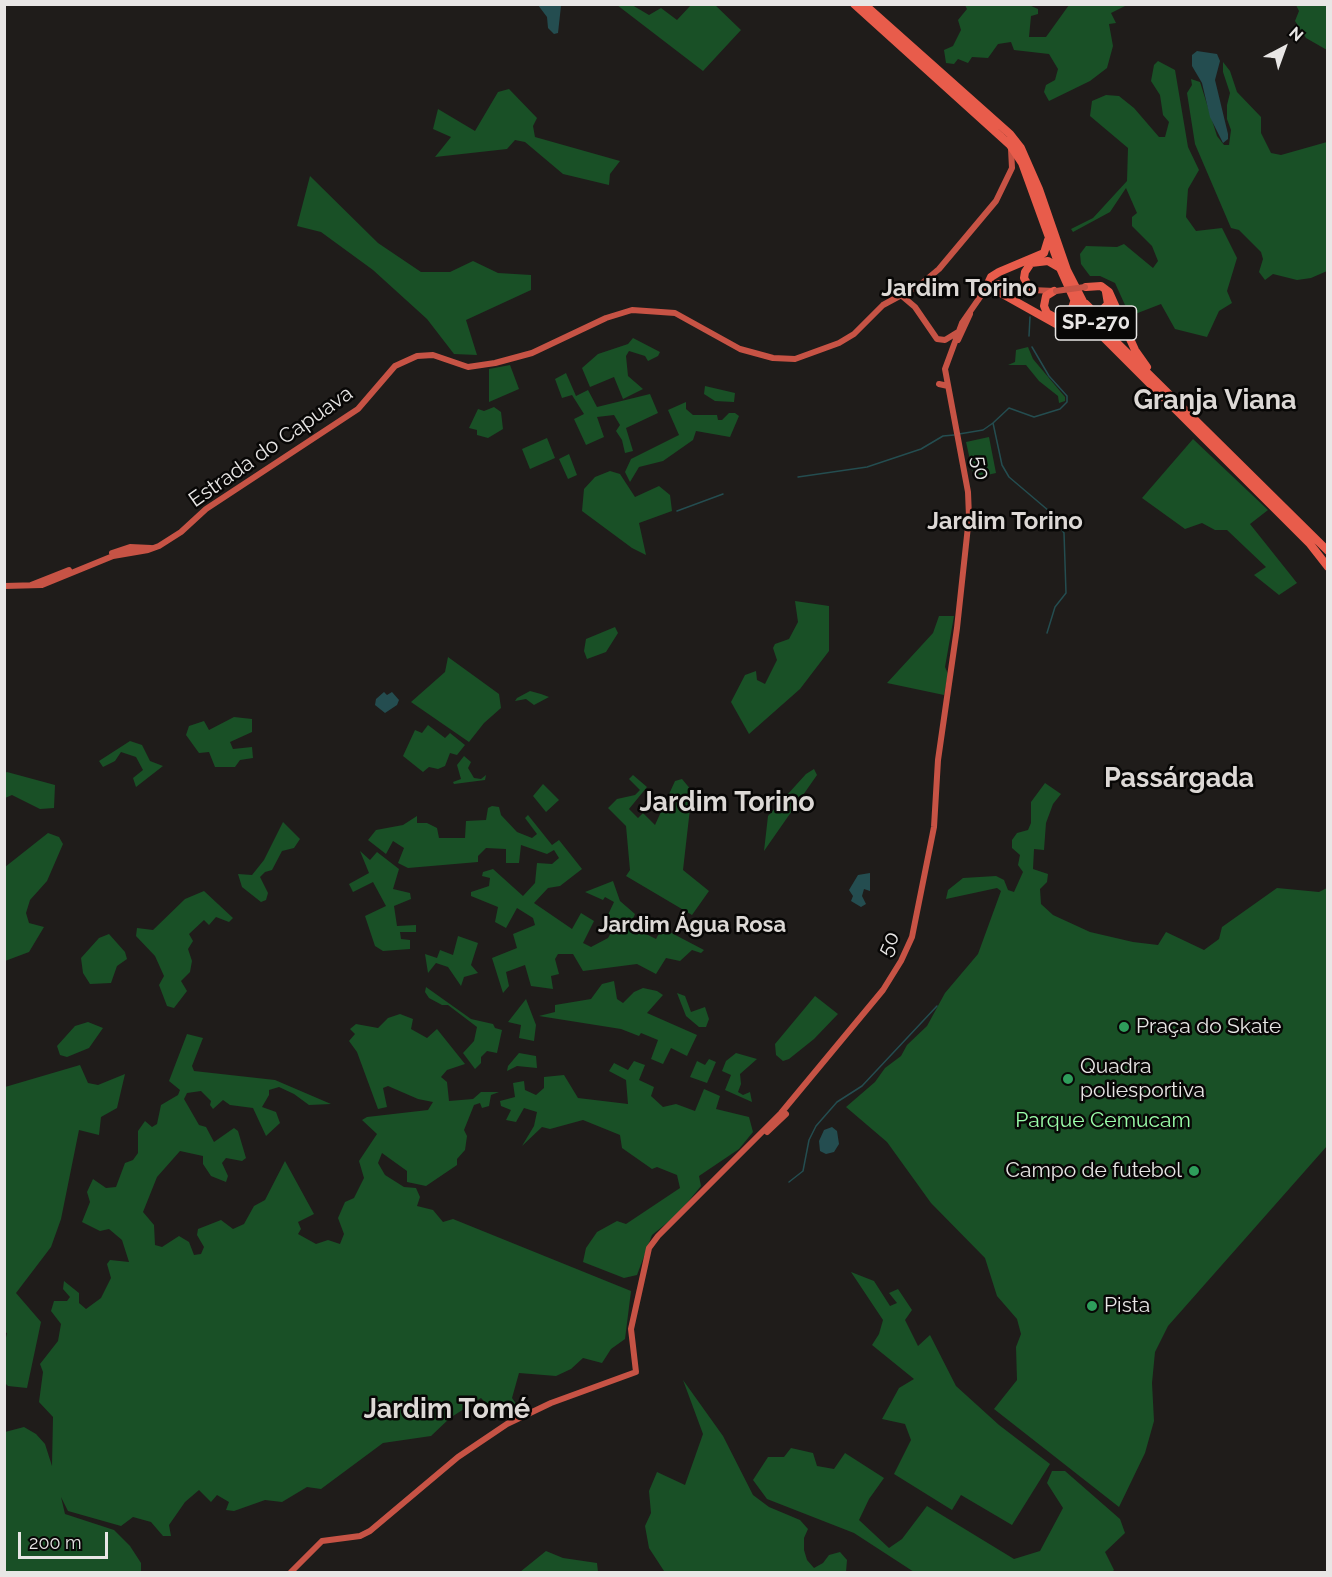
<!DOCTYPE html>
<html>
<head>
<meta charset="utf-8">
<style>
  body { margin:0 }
  #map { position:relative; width:1332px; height:1577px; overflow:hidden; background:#1f1c1a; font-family:Raleway,sans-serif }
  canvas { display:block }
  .frame { position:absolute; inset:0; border:6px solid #e8e6e5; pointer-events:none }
  .north { position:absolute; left:1254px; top:18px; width:60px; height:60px; -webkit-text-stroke:4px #080706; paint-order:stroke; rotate:41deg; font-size:16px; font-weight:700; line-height:24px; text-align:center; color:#e8e6e5 }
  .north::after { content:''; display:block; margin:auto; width:21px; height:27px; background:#e8e6e5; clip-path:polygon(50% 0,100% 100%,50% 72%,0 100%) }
  .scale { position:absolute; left:18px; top:1532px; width:90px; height:27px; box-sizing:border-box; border:3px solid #e8e6e5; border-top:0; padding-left:8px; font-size:18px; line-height:21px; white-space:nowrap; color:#e8e6e5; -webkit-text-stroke:4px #080706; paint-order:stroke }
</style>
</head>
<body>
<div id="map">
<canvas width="1332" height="1577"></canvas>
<div class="frame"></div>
<div class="north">N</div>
<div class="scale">200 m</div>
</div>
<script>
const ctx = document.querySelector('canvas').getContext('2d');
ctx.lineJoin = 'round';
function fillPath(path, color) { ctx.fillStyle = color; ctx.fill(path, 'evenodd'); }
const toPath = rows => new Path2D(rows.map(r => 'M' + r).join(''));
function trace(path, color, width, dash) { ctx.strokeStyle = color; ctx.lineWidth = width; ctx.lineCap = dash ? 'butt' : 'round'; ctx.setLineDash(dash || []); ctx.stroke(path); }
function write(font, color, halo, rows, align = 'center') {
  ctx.font = font + ' Raleway,sans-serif'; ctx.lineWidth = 5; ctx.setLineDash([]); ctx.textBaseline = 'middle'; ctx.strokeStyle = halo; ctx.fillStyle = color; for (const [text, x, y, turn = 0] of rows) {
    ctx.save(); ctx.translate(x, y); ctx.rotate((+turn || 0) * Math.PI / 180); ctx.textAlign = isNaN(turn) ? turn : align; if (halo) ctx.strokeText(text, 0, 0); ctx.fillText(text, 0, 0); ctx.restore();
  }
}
const green = toPath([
  [617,5,632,5,649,15,661,8,677,20,691,5,715,5,741,30,703,71],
  [986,5,1029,5,1038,9,1038,14,1031,16,1029,37,1046,37,1069,5,1144,4,1144,5,1127,5,1111,13,1116,23,1109,24,1113,46,1107,68,1090,81,1049,101,1044,92,1046,85,1055,80,1058,69,1049,54,1014,50,1011,42,998,44,988,58,972,57,968,63,958,59,954,64,946,63,944,50,953,46,961,30,958,20,967,9,965,5],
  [1296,5,1327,5,1327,50,1306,38,1295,21,1299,11],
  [1158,61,1175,70,1188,147,1199,170,1188,189,1186,217,1196,231,1222,228,1237,258,1227,291,1232,303,1219,311,1207,337,1175,329,1161,304,1130,316,1115,283,1100,276,1090,276,1081,264,1080,254,1086,246,1117,247,1124,244,1153,268,1158,261,1152,246,1132,226,1132,217,1137,213,1126,188,1110,212,1073,232,1071,229,1093,218,1127,181,1128,148,1090,116,1092,101,1106,95,1119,96,1134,108,1159,137,1165,137,1169,122,1163,115,1160,95,1151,81,1154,65],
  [1223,62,1230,71,1237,92,1261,117,1261,133,1271,153,1281,155,1327,142,1327,271,1311,278,1297,280,1273,274,1265,280,1259,272,1263,259,1261,252,1239,230,1231,228,1195,144,1187,93,1192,85,1191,79,1200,82,1217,136,1224,145,1229,145,1231,130,1227,119,1227,105,1230,93,1223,72],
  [509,89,537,118,533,126,535,137,620,161,610,174,609,185,563,174,525,142,515,140,507,149,435,157,451,137,433,129,438,109,475,131,498,92],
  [310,176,378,243,421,272,450,272,473,261,498,273,531,275,531,290,466,320,477,355,454,354,427,319,373,270,321,232,297,226],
  [633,338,660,352,658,356,648,361,645,356,629,351,626,356,628,376,643,389,623,399,614,377,590,387,582,368,598,354,628,344],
  [1028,347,1033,359,1065,397,1065,401,1059,403,1058,396,1039,381,1026,365,1008,365,1015,362,1016,350],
  [510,365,519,389,489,402,489,369],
  [566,373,576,396,588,390,597,407,650,394,658,413,626,428,633,451,625,453,622,440,616,431,620,425,614,415,597,417,604,437,586,445,574,419,584,414,572,395,562,398,555,379],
  [705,386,735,393,734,402,715,401,704,394],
  [686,402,686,409,693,415,717,415,718,420,722,420,729,413,735,413,739,416,730,437,696,431,693,440,663,461,639,467,630,482,625,472,631,459,679,435,668,410],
  [494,407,501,412,503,429,488,438,477,435,477,430,469,428,478,409,484,411],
  [989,437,996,473,974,478,966,442],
  [547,438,555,458,530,469,522,449],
  [1193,439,1268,510,1250,524,1297,583,1279,595,1254,575,1266,567,1227,530,1215,530,1202,523,1185,529,1142,498],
  [569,454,577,475,568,479,559,459],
  [610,471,620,474,635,497,659,486,670,495,672,511,639,523,646,555,632,548,582,511,584,489,595,477],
  [795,601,829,606,829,651,800,689,749,734,731,702,745,675,756,671,757,680,765,684,777,660,773,648,775,644,789,639,798,622],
  [939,616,954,616,945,667,948,674,944,695,887,683,933,633],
  [615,627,618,633,606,652,587,659,584,651,586,639],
  [448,657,499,694,501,708,484,723,469,742,411,702,445,672],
  [530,691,541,694,549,697,534,705,526,699,515,701,517,698],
  [234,717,252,719,252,732,230,742,233,749,252,747,253,758,240,760,235,767,215,767,209,752,199,753,186,735,189,726,204,721,209,730],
  [428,725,445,738,450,733,465,745,457,755,450,753,445,766,438,769,429,767,423,772,403,756,415,730,422,733],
  [130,741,142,745,150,761,163,766,136,787,133,778,143,770,136,757,121,752,115,761,103,767,99,761],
  [464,756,471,762,468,768,474,778,481,779,486,775,485,780,454,784,453,782,461,779,457,765],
  [814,769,817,775,764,851,768,816,806,774],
  [7,772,55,785,54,808,40,809,12,795,5,798,5,773],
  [633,775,647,787,629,809,638,818,643,813,655,825,675,781,682,779,692,791,683,870,709,891,692,915,626,876,630,870,626,826,608,808,617,799,635,795,640,790,629,779],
  [1045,783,1061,794,1053,804,1046,823,1044,850,1034,849,1033,869,1048,874,1047,882,1040,889,1041,904,1053,915,1090,932,1133,942,1158,945,1166,932,1204,950,1219,939,1222,927,1277,888,1319,892,1327,888,1327,1146,1168,1326,1155,1352,1152,1383,1154,1421,1145,1453,1119,1507,994,1409,1017,1380,1016,1347,1021,1334,1017,1319,997,1296,985,1258,931,1203,887,1142,846,1107,875,1082,885,1068,901,1056,907,1045,927,1026,945,993,978,954,1001,891,997,888,946,899,948,890,963,878,996,876,1004,880,1008,890,1014,892,1023,872,1018,865,1020,855,1012,848,1012,840,1017,833,1028,830,1031,823,1031,802],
  [543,784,559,800,546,812,533,796],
  [492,806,499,807,501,815,517,832,532,838,537,834,525,818,528,815,552,845,559,840,582,869,560,886,548,888,534,903,572,929,581,913,594,921,583,943,591,947,608,938,612,931,607,917,614,902,605,897,603,900,585,892,613,881,620,901,635,914,630,926,656,939,662,928,704,950,701,953,692,950,680,961,666,958,656,974,637,964,583,971,573,954,558,954,555,959,559,974,551,976,553,989,531,986,525,965,506,972,509,986,503,993,492,958,517,948,513,934,535,925,533,918,517,908,506,928,495,922,498,907,471,896,471,892,489,886,490,878,482,876,483,872,493,869,523,896,535,883,537,863,552,864,559,858,554,850,547,854,521,845,519,863,506,863,506,849,486,848,478,856,478,862,408,868,398,863,404,848,393,841,386,854,368,840,376,830,403,825,417,816,417,823,427,823,437,828,439,838,465,838,466,821,486,820,488,808],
  [283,822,300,839,294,848,282,851,272,870,265,872,260,877,268,893,266,900,261,902,242,887,238,874,252,875,264,860],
  [48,833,59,837,63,844,47,881,30,900,26,913,29,923,44,927,29,952,5,961,5,867],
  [360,851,370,860,377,852,399,869,393,889,410,893,411,899,394,906,397,926,416,925,416,932,400,932,401,939,410,940,410,949,383,951,375,946,365,916,386,906,373,882,353,892,349,884,369,873],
  [204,891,233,918,229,922,216,917,209,925,204,920,189,934,193,941,188,949,192,961,190,972,181,981,187,991,174,1008,167,1006,159,985,164,976,155,956,136,936,137,928,153,930,185,899],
  [109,934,125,952,127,959,117,966,111,983,90,984,83,973,81,958,99,938],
  [458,936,478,943,471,965,478,973,464,977,461,986,448,967,436,963,428,973,425,954,437,958,440,950,453,955],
  [614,981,617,999,623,1003,634,992,643,988,657,991,663,995,647,1013,697,1035,687,1056,671,1048,663,1064,651,1059,658,1040,641,1033,639,1036,621,1029,539,1016,555,1012,555,1005,591,999,602,984],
  [426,987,471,1019,493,1024,495,1028,502,1030,497,1053,487,1051,481,1057,481,1063,475,1069,463,1053,474,1041,477,1027,448,1005,442,1005,429,998,425,992],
  [677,993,685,996,691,1012,705,1007,709,1019,706,1027,699,1027,686,1016],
  [815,996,838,1014,814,1039,789,1059,783,1061,776,1055,775,1044],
  [526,999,536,1025,534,1041,519,1038,521,1025,508,1022],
  [400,1014,413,1019,411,1029,427,1038,437,1029,465,1064,447,1070,441,1077,447,1082,449,1101,473,1099,481,1092,499,1092,491,1095,489,1106,482,1108,480,1103,474,1105,464,1130,467,1136,465,1150,457,1159,457,1165,426,1186,407,1182,407,1171,382,1153,378,1163,385,1175,404,1187,416,1188,420,1197,417,1206,433,1210,443,1222,453,1219,631,1291,625,1339,611,1349,602,1363,583,1358,571,1369,556,1376,519,1373,512,1398,517,1405,509,1405,495,1413,481,1398,450,1418,431,1436,383,1443,321,1489,307,1487,282,1502,265,1500,234,1511,226,1510,229,1502,217,1495,211,1502,199,1490,185,1502,169,1525,171,1536,163,1536,151,1522,133,1517,121,1526,68,1511,61,1497,65,1514,114,1530,130,1546,141,1563,141,1572,5,1572,5,1432,24,1427,36,1434,45,1444,52,1466,53,1417,39,1402,43,1372,40,1364,58,1341,61,1324,51,1311,54,1301,67,1301,70,1297,63,1289,64,1281,79,1293,79,1303,86,1309,101,1298,111,1278,107,1264,110,1260,129,1262,122,1240,109,1229,100,1231,82,1222,90,1202,87,1192,93,1179,106,1188,116,1187,125,1163,133,1160,138,1153,138,1131,145,1121,152,1127,157,1124,161,1105,178,1095,180,1090,169,1081,187,1034,203,1038,192,1066,194,1071,275,1080,331,1104,309,1105,294,1094,279,1087,269,1090,269,1095,262,1107,276,1112,280,1123,266,1136,253,1108,230,1105,223,1100,213,1109,210,1105,211,1101,201,1091,187,1093,184,1099,199,1125,206,1127,214,1142,234,1128,238,1131,246,1158,242,1161,226,1158,222,1163,228,1176,226,1182,211,1176,203,1164,203,1156,180,1151,157,1177,143,1212,154,1225,155,1245,162,1247,179,1236,189,1242,194,1255,201,1254,204,1247,197,1235,198,1229,221,1220,233,1229,244,1224,254,1206,265,1200,285,1161,314,1214,298,1222,301,1229,298,1234,316,1244,328,1240,340,1244,344,1234,338,1218,345,1202,354,1198,364,1178,359,1161,377,1134,362,1120,367,1117,428,1110,433,1102,418,1099,388,1086,383,1088,387,1107,378,1109,357,1052,349,1041,355,1034,350,1029,356,1024,378,1028,388,1018],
  [88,1022,103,1028,89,1048,67,1057,60,1055,57,1046,75,1026],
  [519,1053,536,1056,537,1068,517,1066,507,1071,508,1066],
  [736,1053,757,1059,740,1074,741,1084,738,1092,743,1095,750,1092,752,1102,725,1090,731,1075,722,1071,726,1061],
  [709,1059,716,1062,707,1083,690,1077,697,1061,705,1065],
  [634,1061,645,1065,639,1080,654,1087,651,1096,663,1107,676,1104,695,1111,704,1089,720,1096,716,1109,749,1117,753,1132,739,1149,699,1176,701,1186,678,1214,652,1235,637,1275,624,1278,583,1262,586,1248,597,1232,617,1221,626,1224,680,1188,677,1175,657,1167,652,1169,622,1148,620,1135,583,1120,550,1129,542,1127,522,1146,534,1126,537,1112,524,1108,516,1122,506,1120,511,1110,501,1106,500,1101,515,1097,513,1083,524,1081,525,1090,536,1095,544,1088,544,1077,564,1075,578,1098,628,1104,626,1080,609,1071,614,1063,628,1070],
  [80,1065,88,1083,98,1085,125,1074,117,1108,101,1117,99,1135,79,1130,61,1219,51,1247,16,1293,41,1322,27,1388,8,1386,4,1382,5,1342,7,1333,4,1332,5,1087],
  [851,1272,874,1281,890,1306,897,1303,889,1293,898,1289,912,1310,905,1320,918,1346,930,1335,956,1386,999,1425,1050,1464,1012,1525,961,1495,952,1510,894,1474,911,1440,905,1424,882,1419,899,1388,914,1379,872,1345,879,1334,883,1320],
  [683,1380,723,1436,753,1495,769,1507,800,1520,808,1529,804,1538,804,1550,807,1560,814,1568,823,1563,829,1555,840,1552,847,1560,846,1572,664,1571,649,1548,645,1526,651,1513,649,1491,657,1472,685,1485,703,1434],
  [791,1448,813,1453,817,1466,834,1469,845,1453,884,1478,869,1499,859,1520,889,1548,902,1539,927,1506,1014,1559,1040,1551,1063,1508,1047,1483,1052,1471,1065,1471,1120,1519,1125,1533,1105,1552,1114,1570,1112,1572,914,1572,854,1533,767,1499,753,1480,768,1457,784,1457],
  [546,1551,563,1558,597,1563,598,1572,520,1572]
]);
const water = toPath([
  [538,5,561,6,558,33,554,34,548,28,547,17],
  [1197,51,1217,54,1220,61,1215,80,1228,134,1228,139,1223,143,1210,117,1202,83,1192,66,1192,55],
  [384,692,387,695,392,692,399,700,397,705,385,713,375,705,376,699],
  [870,873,870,891,864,889,862,896,866,904,861,907,851,901,853,896,849,890,858,875],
  [832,1127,837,1131,839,1144,834,1152,826,1154,820,1151,819,1141,824,1130]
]);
const stream = toPath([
  [1029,336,1030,317],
  [1032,347,1049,376,1067,396,1067,402,1060,409,1034,417,1009,408,993,423,1002,465,1009,477,1049,511,1064,533,1066,593,1055,607,1047,633],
  [959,434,983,430,993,423],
  [798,477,867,467,921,449,943,436,954,435],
  [677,511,723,494],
  [789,1182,803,1171,809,1140,816,1126,837,1102,862,1086,937,1006]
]);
const major = toPath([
  [902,296,915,307,937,339,945,340,958,332],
  [958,340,970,314],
  [939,384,948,386],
  [112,553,130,547,151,548],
  [31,585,69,570],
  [4,586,42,585,113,556,148,550,159,546,181,532,206,509,358,409,395,366,417,356,433,355,468,367,495,363,532,353,606,318,632,310,675,313,740,349,773,358,795,359,839,343,854,334,883,305,920,285,939,269,996,201,1012,168,1011,149],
  [767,1132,786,1114],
  [291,1572,322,1541,360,1536,370,1531,458,1457,507,1424,551,1403,636,1372,631,1329,649,1248,658,1236,781,1113,883,990,901,961,912,937,934,827,938,760,957,628,969,517,968,492,945,369,962,323,985,290,998,283,1031,290,1055,291]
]);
const highway = toPath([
  [854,4,1010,145,1022,163,1060,268,1081,315,1310,544,1328,567],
  [864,4,1010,134,1021,148,1039,189,1067,270,1091,317,1328,551],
  [1048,240,1044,253,999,272,991,277,985,290,997,291,1056,324,1094,330],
  [1086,287,1101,286,1109,292,1135,350,1147,367],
  [1031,290,1024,278,1025,272,1031,263,1048,261,1060,268],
  [1054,291,1046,296,1044,306,1047,313,1058,319,1069,317,1074,302],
  [1086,304,1093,311,1102,310,1108,304,1106,292]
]);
const majorBridge = toPath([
  [1056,291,1085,287]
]);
const markers = [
  [1124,1027,6,"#2e9e5b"],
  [1068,1079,6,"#2e9e5b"],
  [1194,1171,6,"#2e9e5b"],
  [1092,1306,6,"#2e9e5b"]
];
const shields = [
  [1096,323,81]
];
const shieldNames = [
  ["SP-270",1096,323]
];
const streetNames = [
  ["Estrada do Capuava",271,447,-35],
  ["50",980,468,80],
  ["50",889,944,-66]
];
const poiNames = [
  ["Praça do Skate",1136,1027],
  ["Quadra",1080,1067],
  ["poliesportiva",1080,1091],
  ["Campo de futebol",1182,1171,"right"],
  ["Pista",1104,1306]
];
const parkNames = [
  ["Parque Cemucam",1103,1121]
];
const neighbourhoodNames = [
  ["Jardim Água Rosa",692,925]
];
const quarterNames = [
  ["Jardim Torino",959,289],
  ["Jardim Torino",1005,522]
];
const districtNames = [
  ["Granja Viana",1215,401],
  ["Passárgada",1179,779],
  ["Jardim Torino",727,803],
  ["Jardim Tomé",447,1410]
];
fillPath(green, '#195026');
fillPath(water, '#244d50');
trace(stream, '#244d50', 1.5);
trace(major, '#c75345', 6);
trace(highway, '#e85c4b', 8);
trace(majorBridge, '#c75345', 6);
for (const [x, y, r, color] of markers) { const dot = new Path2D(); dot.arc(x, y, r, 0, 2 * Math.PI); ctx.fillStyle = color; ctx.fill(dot); trace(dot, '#080706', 2); }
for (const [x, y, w] of shields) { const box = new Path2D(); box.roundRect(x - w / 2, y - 17, w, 34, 4.5); ctx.fillStyle = '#080706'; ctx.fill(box); trace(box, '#e8e6e5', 1.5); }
write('bold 20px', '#e8e6e5', null, shieldNames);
write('21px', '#e8e6e5', '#080706', streetNames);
write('21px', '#e8e6e5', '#080706', poiNames, 'left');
write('21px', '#9cffab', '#080706', parkNames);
write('bold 22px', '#dcd8d5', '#080706', neighbourhoodNames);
write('bold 24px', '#dcd8d5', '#080706', quarterNames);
write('bold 27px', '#dcd8d5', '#080706', districtNames);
</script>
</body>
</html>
